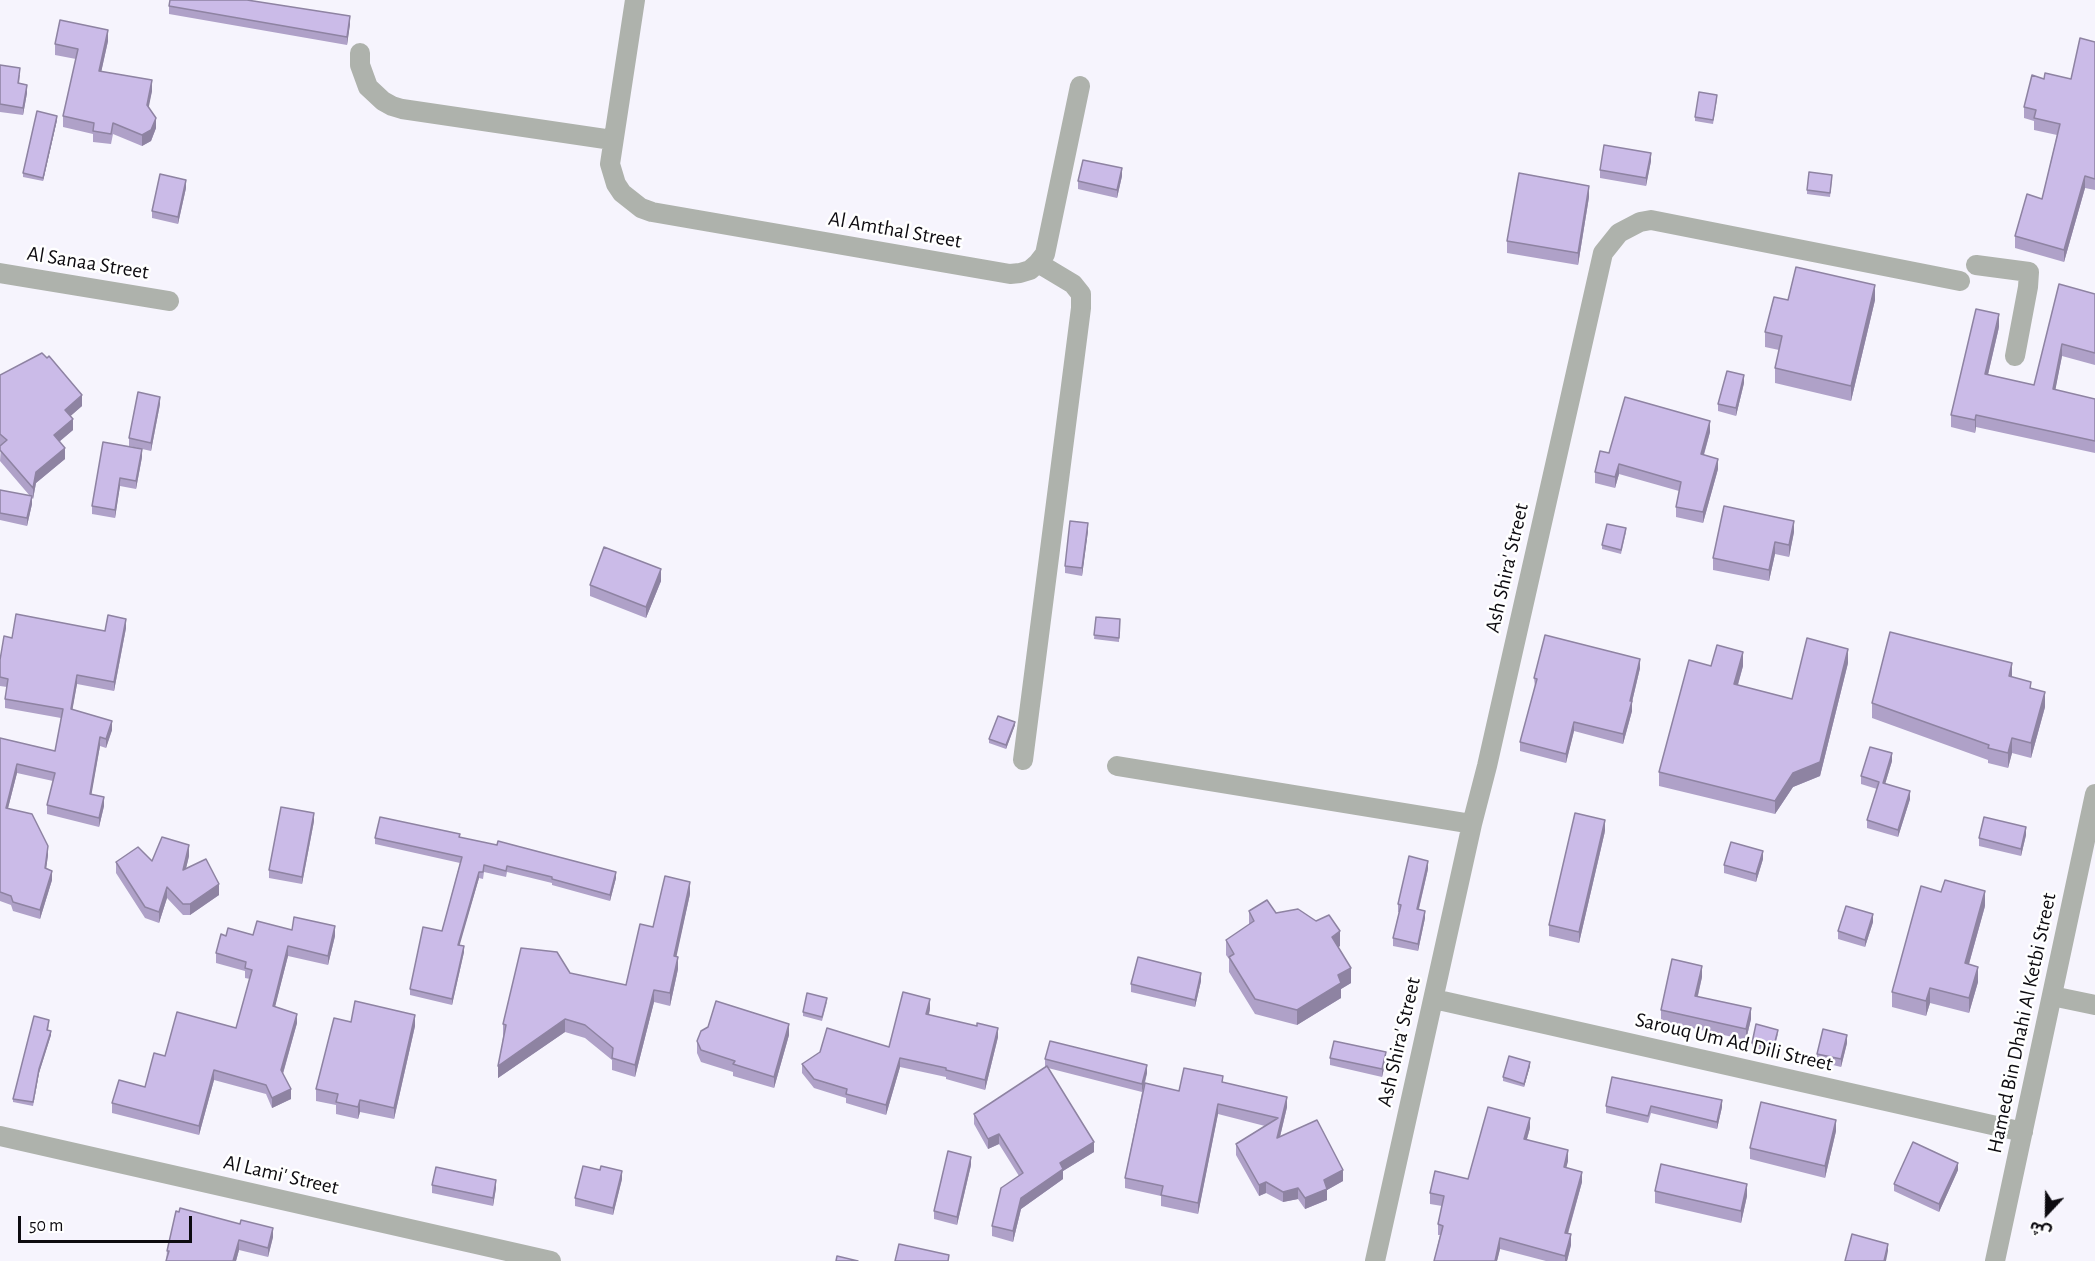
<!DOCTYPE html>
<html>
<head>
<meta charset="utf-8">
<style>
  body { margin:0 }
  #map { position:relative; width:2095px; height:1261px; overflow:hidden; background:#f6f4fd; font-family:"Alegreya Sans","Noto Sans Arabic",sans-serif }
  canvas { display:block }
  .north { position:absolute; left:2017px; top:1183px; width:60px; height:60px; -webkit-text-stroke:4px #fff; paint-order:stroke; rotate:202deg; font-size:16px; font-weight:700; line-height:24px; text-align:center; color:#0d0b10 }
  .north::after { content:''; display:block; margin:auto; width:21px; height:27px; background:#0d0b10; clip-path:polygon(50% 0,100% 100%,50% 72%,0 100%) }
  .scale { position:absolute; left:18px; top:1216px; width:174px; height:27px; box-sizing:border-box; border:3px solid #0d0b10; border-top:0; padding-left:8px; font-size:18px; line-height:21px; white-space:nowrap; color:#0d0b10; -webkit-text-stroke:4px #fff; paint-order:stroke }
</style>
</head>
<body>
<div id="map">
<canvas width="2095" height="1261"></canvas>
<div class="north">ش</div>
<div class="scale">50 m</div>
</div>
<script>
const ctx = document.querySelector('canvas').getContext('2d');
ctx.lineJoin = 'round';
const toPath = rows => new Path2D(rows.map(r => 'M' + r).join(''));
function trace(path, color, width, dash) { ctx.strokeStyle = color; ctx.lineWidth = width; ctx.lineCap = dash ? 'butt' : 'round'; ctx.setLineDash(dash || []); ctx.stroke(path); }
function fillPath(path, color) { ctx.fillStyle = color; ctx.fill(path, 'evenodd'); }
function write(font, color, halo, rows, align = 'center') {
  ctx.font = font + ' "Alegreya Sans",sans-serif'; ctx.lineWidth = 5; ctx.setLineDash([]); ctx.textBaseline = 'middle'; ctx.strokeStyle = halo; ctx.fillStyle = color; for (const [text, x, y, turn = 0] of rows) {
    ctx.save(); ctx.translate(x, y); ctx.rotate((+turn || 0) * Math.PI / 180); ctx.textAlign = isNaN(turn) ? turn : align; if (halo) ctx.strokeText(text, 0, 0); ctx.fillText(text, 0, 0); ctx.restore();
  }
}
const minor = toPath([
  [635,0,610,164,616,184,622,193,641,208,652,212,1010,274,1020,273,1030,270,1038,263,1045,254,1080,86],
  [360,53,360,65,368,87,383,101,392,106,402,109,612,140],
  [1976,265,2029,272,2028,287,2015,356],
  [0,273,169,301],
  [1023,760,1081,308,1081,294,1073,284,1038,263],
  [1117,766,1472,824],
  [2052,996,2095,1005],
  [1434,999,2023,1132],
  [0,1136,551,1261],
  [1375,1261,1472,824,1487,766,1603,253,1619,233,1640,222,1651,220,1960,281],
  [1995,1261,2095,794]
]);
const wall = toPath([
  [169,6,350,24,347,45,169,14],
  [108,41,101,72,152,91,148,107,156,128,151,141,142,146,113,134,111,144,93,142,93,134,63,127,63,116,76,59,55,55,55,44],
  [2095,42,2095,190,2085,188,2064,262,2015,248,2015,236,2042,199,2057,135,2034,130,2034,121,2024,118,2024,107,2044,79,2071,79],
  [0,65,20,75,19,84,27,93,23,115,0,112],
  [1717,99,1713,124,1695,121,1695,117],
  [57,120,43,181,23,177,23,173],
  [1651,161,1646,186,1600,178,1600,170],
  [1122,176,1117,198,1078,189,1078,181],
  [1832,179,1830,197,1807,194,1807,190],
  [186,188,178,224,152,218,152,211],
  [1589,197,1578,265,1507,253,1507,241],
  [2095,294,2095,365,2062,356,2055,390,2095,399,2095,453,1976,427,1975,433,1951,427,1951,415,1999,327,1988,375,2034,385],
  [1788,300,1875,300,1851,401,1775,383,1775,368,1779,350,1765,347,1765,332],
  [0,375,82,406,70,416,73,430,59,442,65,459,36,483,33,499,32,498,32,504,27,526,0,520,0,490,30,496,0,461,1,446,0,445],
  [1744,383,1736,416,1718,411,1718,404],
  [160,404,151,451,129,446,129,438],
  [1710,432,1704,455,1718,469,1703,523,1676,517,1676,507,1679,491,1619,474,1615,488,1595,483,1595,472,1609,453],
  [142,457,136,489,120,486,115,518,92,514,92,506],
  [1088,531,1082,576,1065,573,1065,566],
  [1626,532,1621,554,1602,549,1602,545],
  [1794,532,1789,557,1775,554,1769,581,1713,570,1713,558],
  [661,581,646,618,590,596,590,585],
  [1096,617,1120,619,1119,642,1094,639],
  [126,628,114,691,77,684,72,710,112,730,106,748,100,746,91,794,104,806,99,827,47,814,47,805,53,781,17,773,8,808,48,855,46,869,52,880,40,919,13,911,11,905,0,901,0,738,55,751,61,718,5,708,5,699,7,687,0,686,0,660,12,638,105,631],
  [1848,663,1820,776,1793,787,1775,814,1659,786,1659,772,1711,666,1743,666,1738,685,1792,699],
  [1640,668,1632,702,1632,711,1623,744,1574,731,1566,763,1520,751,1520,742,1535,687,1534,678],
  [2012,677,2031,689,2045,707,2031,758,2012,753,2008,768,1988,763,1988,760,1872,718,1872,703],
  [1015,725,1006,749,989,743,989,739],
  [1892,761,1885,784,1910,799,1898,837,1867,828,1867,820,1877,789,1861,784,1861,776],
  [314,821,302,884,269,878,269,870],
  [1605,831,1579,943,1549,936,1549,925],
  [2026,835,2021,856,1979,846,1979,838],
  [460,837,616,878,610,901,552,885,552,883,507,872,506,877,484,872,483,879,479,878,459,945,464,952,452,1005,410,995,410,989,442,931,460,863,375,844,375,838],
  [189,856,186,868,219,895,190,915,183,915,167,898,159,923,145,918,116,873,116,862,152,861],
  [1763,859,1756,882,1724,873,1724,865],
  [1428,869,1419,909,1425,918,1418,951,1393,946,1393,938,1399,912,1398,912,1398,904],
  [690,894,676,956,678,969,670,1006,654,1002,635,1077,612,1070,612,1060,585,1038,565,1032,498,1078,503,1037,503,1024,570,973,626,985,653,927],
  [1985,906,1969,964,1978,982,1969,1013,1930,1003,1926,1016,1892,1007,1892,992],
  [1249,911,1276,913,1340,946,1338,947,1351,983,1341,989,1341,998,1297,1025,1255,1014,1229,972,1229,959,1226,955,1226,940,1249,925],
  [1873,922,1865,947,1838,939,1838,931],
  [292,930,335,936,328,965,288,956,275,1006,297,1023,283,1074,291,1099,272,1108,266,1094,214,1080,199,1135,112,1113,112,1103,145,1087,165,1056,236,1028,250,979,245,978,245,971,216,963,216,953,226,936,253,935],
  [1702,977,1698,996,1751,1019,1746,1040,1661,1021,1661,1010],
  [1201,981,1195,1007,1131,992,1131,984],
  [827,1002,822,1021,803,1016,803,1012],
  [930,1009,929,1015,998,1037,985,1090,946,1079,946,1077,900,1067,886,1115,846,1103,846,1098,814,1088,802,1073,802,1064,889,1047],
  [351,1022,415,1026,394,1119,360,1112,358,1119,336,1114,336,1105,316,1101,316,1089],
  [49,1024,48,1030,51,1035,39,1073,33,1106,13,1102,13,1099],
  [708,1027,789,1035,774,1088,733,1076,733,1072,701,1062,697,1053,697,1041],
  [1778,1034,1773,1053,1752,1047,1752,1043],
  [1847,1043,1841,1067,1817,1061,1817,1054],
  [1330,1058,1386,1060,1382,1077,1330,1065],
  [1045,1059,1147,1073,1145,1083,1179,1091,1223,1082,1287,1107,1280,1137,1343,1181,1327,1190,1327,1200,1305,1209,1298,1199,1283,1202,1266,1193,1259,1196,1236,1155,1236,1144,1265,1126,1218,1114,1198,1214,1161,1206,1161,1196,1125,1188,1125,1178,1142,1092,1048,1068,1094,1152,1063,1171,1063,1179,1021,1209,1013,1242,992,1236,992,1226,1019,1176,999,1144,988,1149,974,1124,974,1114,1045,1067],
  [1530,1066,1524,1087,1503,1081,1503,1077],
  [1606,1106,1722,1107,1717,1129,1651,1113,1648,1123,1606,1113],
  [1530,1128,1527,1139,1568,1161,1566,1167,1582,1182,1568,1234,1571,1245,1567,1261,1546,1261,1500,1249,1497,1261,1434,1261,1440,1235,1438,1235,1438,1224,1442,1206,1430,1204,1430,1193,1468,1179],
  [1836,1131,1825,1178,1750,1159,1750,1148],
  [971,1165,957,1225,934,1219,934,1211],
  [1958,1170,1939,1212,1894,1191,1894,1184],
  [622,1179,613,1215,575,1206,575,1198],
  [432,1185,496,1188,493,1206,432,1193],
  [1655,1191,1747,1196,1741,1223,1655,1203],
  [176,1211,273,1237,268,1257,239,1250,236,1261,166,1261,167,1251]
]);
const shadedWall = toPath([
  [350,16,350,24,347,45,347,37],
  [108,30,108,41,99,82,99,71],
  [152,80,152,91,147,116,147,105],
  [27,85,27,93,23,115,23,108],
  [57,116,57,120,43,181,43,178],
  [156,118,156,128,151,141,142,146,142,135],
  [1651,153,1651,161,1646,186,1646,178],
  [1122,168,1122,176,1117,198,1117,190],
  [2085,176,2085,188,2064,262,2064,250],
  [186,180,186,188,178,224,178,217],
  [1589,186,1589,197,1578,265,1578,253],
  [1875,285,1875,300,1851,401,1851,386],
  [1999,314,1999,327,1985,387,1985,374],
  [2062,344,2062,356,2053,402,2053,389],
  [1744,375,1744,383,1736,416,1736,408],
  [82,395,82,406,65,421,65,410],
  [160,397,160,404,151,451,151,443],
  [1976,415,1976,427,1975,433,1975,420],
  [73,419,73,430,54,446,54,435],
  [1710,421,1710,432,1701,464,1701,454],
  [65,448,65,459,36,483,33,499,33,488,36,472],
  [142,449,142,457,136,489,136,481],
  [1718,459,1718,469,1703,523,1703,512],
  [1619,464,1619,474,1615,488,1615,477],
  [120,478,120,486,115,518,115,510],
  [32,496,32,504,27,526,27,518],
  [1794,521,1794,532,1789,557,1789,545],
  [1088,523,1088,531,1082,576,1082,568],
  [1775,542,1775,554,1769,581,1769,570],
  [661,569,661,581,646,618,646,607],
  [126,619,126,628,114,691,114,682],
  [1848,649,1848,663,1820,776,1793,787,1775,814,1775,801],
  [1743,652,1743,666,1734,698,1734,684],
  [1640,659,1640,668,1632,702,1632,711,1623,744,1623,734,1630,701],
  [2012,663,2012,678,2009,676],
  [77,675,77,684,71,718,71,709],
  [2045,692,2045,707,2031,758,2031,743],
  [112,721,112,730,106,748,106,739],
  [1015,722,1015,725,1006,749,1006,745],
  [1574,722,1574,731,1566,763,1566,754],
  [100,737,100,746,90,803,90,794],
  [2012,738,2012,753,2008,768,2008,753],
  [1892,753,1892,761,1883,791,1883,783],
  [17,764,17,773,6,816,6,808],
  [1910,791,1910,799,1898,837,1898,830],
  [104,797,104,806,99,827,99,818],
  [314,813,314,821,302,884,302,877],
  [1605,820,1605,831,1579,943,1579,932],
  [2026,827,2026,835,2021,856,2021,849],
  [189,845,189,856,183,881,183,870],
  [48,846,48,855,45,877,45,868],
  [1763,851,1763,859,1756,882,1756,874],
  [1428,861,1428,869,1417,916,1417,909],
  [52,871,52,880,40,919,40,910],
  [479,872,479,878,458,951,458,945],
  [616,872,616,878,610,901,610,895],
  [690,882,690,894,674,968,674,956],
  [219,884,219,895,190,915,190,904],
  [167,887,167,898,159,923,159,912],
  [1985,891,1985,906,1965,978,1965,963],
  [1425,911,1425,918,1418,951,1418,944],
  [1873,914,1873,922,1865,947,1865,940],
  [335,926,335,936,328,965,328,956],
  [1340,931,1340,946,1332,952,1332,937],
  [288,946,288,956,273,1015,273,1006],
  [464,946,464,952,452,1005,452,999],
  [678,957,678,969,670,1006,670,993],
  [1702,966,1702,977,1695,1007,1695,996],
  [1978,967,1978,982,1969,1013,1969,998],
  [1351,968,1351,983,1341,989,1341,998,1297,1025,1297,1010,1338,975],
  [1201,973,1201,981,1195,1007,1195,1000],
  [1930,988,1930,1003,1926,1016,1926,1001],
  [654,990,654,1002,635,1077,635,1065],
  [930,999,930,1009,926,1024,926,1014],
  [1751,1008,1751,1019,1746,1040,1746,1029],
  [297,1014,297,1023,281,1080,281,1070],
  [415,1015,415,1026,394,1119,394,1108],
  [565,1019,565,1032,498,1078,498,1066],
  [789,1024,789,1035,774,1088,774,1077],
  [998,1028,998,1037,985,1090,985,1080],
  [51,1031,51,1035,39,1073,33,1106,39,1069],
  [1847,1035,1847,1043,1841,1067,1841,1059],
  [1386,1052,1386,1060,1382,1077,1382,1069],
  [900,1058,900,1067,886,1115,886,1105],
  [1530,1062,1530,1066,1524,1087,1524,1084],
  [1147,1065,1147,1073,1142,1092,1142,1084],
  [214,1070,214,1080,199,1135,199,1126],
  [291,1089,291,1099,272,1108,272,1098],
  [1287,1097,1287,1107,1277,1149,1277,1138],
  [360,1100,360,1112,358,1119,358,1107],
  [1722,1100,1722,1107,1717,1129,1717,1122],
  [1218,1104,1218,1114,1198,1214,1198,1203],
  [1530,1118,1530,1128,1524,1149,1524,1139],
  [1836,1120,1836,1131,1825,1178,1825,1166],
  [999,1134,999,1144,988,1149,988,1139],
  [1094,1142,1094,1152,1063,1171,1063,1179,1021,1209,1013,1242,1013,1231,1021,1198,1060,1163],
  [1568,1150,1568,1161,1564,1177,1564,1167],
  [971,1157,971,1165,957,1225,957,1217],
  [1958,1163,1958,1170,1939,1212,1939,1204],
  [1343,1170,1343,1181,1327,1190,1327,1200,1305,1209,1305,1198,1324,1180],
  [622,1171,622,1179,613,1215,613,1208],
  [1582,1172,1582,1182,1565,1243,1565,1233],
  [496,1180,496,1188,493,1206,493,1198],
  [1266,1182,1266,1193,1259,1196,1259,1185],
  [1747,1184,1747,1196,1741,1223,1741,1211],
  [1298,1188,1298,1199,1283,1202,1283,1192],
  [273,1228,273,1237,268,1257,268,1248],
  [1571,1234,1571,1245,1567,1261,1565,1261,1565,1256],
  [1500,1238,1500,1249,1497,1261,1495,1261],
  [239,1240,239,1250,236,1261,233,1261],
  [1888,1244,1888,1251,1886,1261,1884,1261]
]);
const building = toPath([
  [170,0,247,0,350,16,347,37,169,6,170,0],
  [60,20,108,30,99,71,152,80,147,105,156,118,151,130,142,135,113,123,111,134,93,131,94,123,63,116,78,49,55,44,60,20],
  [2080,38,2095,42,2095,179,2085,176,2064,250,2015,236,2027,194,2042,199,2060,124,2034,118,2036,110,2024,107,2032,75,2044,79,2045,73,2071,79,2080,38],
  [0,65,20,68,18,83,27,85,23,108,0,104,0,65],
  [1699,92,1717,95,1713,120,1695,117,1699,92],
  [37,111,57,116,43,178,23,173,37,111],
  [1604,145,1651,153,1646,178,1600,170,1604,145],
  [1083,160,1122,168,1117,190,1078,181,1083,160],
  [1809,172,1832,175,1830,193,1807,190,1809,172],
  [1519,173,1589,186,1578,253,1507,241,1519,173],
  [160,174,186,180,178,217,152,211,160,174],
  [1796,267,1875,285,1851,386,1775,368,1782,336,1765,332,1774,297,1788,300,1796,267],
  [2059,284,2095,294,2095,353,2062,344,2053,389,2095,399,2095,441,1976,415,1975,420,1951,415,1976,309,1999,314,1985,374,2034,385,2059,284],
  [42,353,47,358,49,356,82,395,65,410,73,419,54,435,65,448,36,472,33,488,0,450,0,446,7,440,0,434,0,375,42,353],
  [1727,371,1744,375,1736,408,1718,404,1727,371],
  [138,392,160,397,151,443,129,438,138,392],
  [1625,397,1710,421,1701,454,1718,459,1703,512,1676,507,1681,482,1619,464,1615,477,1595,472,1600,451,1609,453,1625,397],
  [103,442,142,449,136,481,120,478,115,510,92,506,103,442],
  [0,490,32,496,27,518,0,513,0,490],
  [1724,506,1794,521,1789,545,1775,542,1769,570,1713,558,1724,506],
  [1070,521,1088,523,1082,568,1065,566,1070,521],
  [1607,524,1626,528,1621,550,1602,545,1607,524],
  [604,547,661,569,646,607,590,585,604,547],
  [16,614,105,631,108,615,126,619,114,682,77,675,71,709,112,721,106,739,100,737,90,794,104,797,99,818,47,805,55,773,17,764,6,808,32,814,48,846,45,868,52,871,40,910,13,902,11,896,0,892,0,738,55,751,63,709,5,699,8,679,0,677,0,660,4,636,12,638,16,614],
  [1096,617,1120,619,1119,638,1094,635,1096,617],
  [1890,632,2012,663,2009,676,2031,682,2030,688,2045,692,2031,743,2012,738,2008,753,1988,748,1989,745,1872,703,1890,632],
  [1545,635,1640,659,1630,701,1632,701,1623,734,1574,722,1566,754,1520,742,1537,679,1534,678,1545,635],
  [1807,638,1848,649,1820,762,1793,773,1775,801,1659,772,1689,660,1711,666,1717,645,1743,652,1734,684,1792,699,1807,638],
  [998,716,1015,722,1006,745,989,739,998,716],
  [1870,747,1892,753,1883,783,1910,791,1898,830,1867,820,1879,782,1861,776,1870,747],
  [281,807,314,813,302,877,269,870,281,807],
  [1575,813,1605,820,1579,932,1549,925,1575,813],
  [380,817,460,834,459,837,497,845,498,841,513,845,616,872,610,895,552,879,552,877,507,866,506,871,484,865,483,872,479,872,458,945,464,946,452,999,410,989,423,927,442,931,462,857,375,838,380,817],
  [1984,817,2026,827,2021,849,1979,838,1984,817],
  [162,837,189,845,183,870,206,859,219,884,190,904,183,904,167,887,159,912,145,907,116,862,138,847,152,861,162,837],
  [1731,842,1763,851,1756,874,1724,865,1731,842],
  [1409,856,1428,861,1417,909,1425,911,1418,944,1393,938,1401,905,1398,904,1409,856],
  [665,876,690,882,674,956,678,957,670,993,654,990,635,1065,612,1058,613,1048,585,1025,565,1019,498,1066,506,1025,503,1024,521,948,557,952,570,973,626,985,640,924,653,927,665,876],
  [1945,880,1985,891,1965,963,1978,967,1969,998,1930,988,1926,1001,1892,992,1921,886,1941,892,1945,880],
  [1267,900,1276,913,1298,909,1316,921,1329,915,1340,931,1332,937,1351,968,1338,975,1341,983,1297,1010,1255,999,1229,957,1234,954,1226,940,1254,921,1249,911,1267,900],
  [1846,906,1873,914,1865,940,1838,931,1846,906],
  [294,917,335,926,328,956,288,946,273,1006,297,1014,281,1070,291,1089,272,1098,266,1085,214,1070,199,1126,112,1103,119,1080,145,1087,154,1053,165,1056,177,1012,236,1028,252,970,245,968,246,962,216,953,221,934,226,936,228,928,253,935,257,921,292,930,294,917],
  [1138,957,1201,973,1195,1000,1131,984,1138,957],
  [1672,959,1702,966,1695,996,1751,1008,1746,1029,1661,1010,1672,959],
  [903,992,930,999,926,1014,977,1026,977,1023,998,1028,985,1080,946,1070,946,1068,900,1058,886,1105,846,1094,847,1089,814,1079,802,1064,820,1052,827,1028,889,1047,903,992],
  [807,993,827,998,822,1017,803,1012,807,993],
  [355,1001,415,1015,394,1108,360,1100,358,1107,336,1102,338,1094,316,1089,334,1018,351,1022,355,1001],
  [716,1001,789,1024,774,1077,733,1064,735,1061,701,1050,697,1041,701,1031,708,1027,716,1001],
  [34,1016,49,1020,47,1030,51,1031,39,1069,33,1102,13,1099,34,1016],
  [1756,1024,1778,1030,1773,1049,1752,1043,1756,1024],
  [1823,1029,1847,1035,1841,1059,1817,1054,1823,1029],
  [1050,1041,1147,1065,1142,1084,1045,1059,1050,1041],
  [1334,1041,1386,1052,1382,1069,1330,1058,1334,1041],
  [1509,1056,1530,1062,1524,1084,1503,1077,1509,1056],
  [1047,1066,1094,1142,1060,1163,1063,1169,1021,1198,1013,1231,992,1226,1001,1188,1023,1173,999,1134,988,1139,974,1114,1047,1066],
  [1184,1068,1223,1076,1222,1082,1287,1097,1277,1138,1317,1120,1343,1170,1324,1180,1327,1189,1305,1198,1298,1188,1283,1192,1266,1182,1259,1185,1236,1144,1278,1118,1218,1104,1198,1203,1161,1195,1163,1186,1125,1178,1145,1083,1179,1091,1184,1068],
  [1612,1077,1722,1100,1717,1122,1651,1106,1648,1116,1606,1106,1612,1077],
  [1761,1102,1836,1120,1825,1166,1750,1148,1761,1102],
  [1488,1107,1530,1118,1524,1139,1568,1150,1564,1167,1582,1172,1565,1233,1571,1234,1565,1256,1500,1238,1495,1261,1434,1261,1443,1226,1438,1224,1444,1196,1430,1193,1435,1171,1468,1179,1488,1107],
  [1913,1142,1958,1163,1939,1204,1894,1184,1913,1142],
  [948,1151,971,1157,957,1217,934,1211,948,1151],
  [1661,1164,1747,1184,1741,1211,1655,1191,1661,1164],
  [583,1166,600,1170,601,1166,622,1171,613,1208,575,1198,583,1166],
  [436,1167,496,1180,493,1198,432,1185,436,1167],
  [180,1208,240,1224,241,1220,273,1228,268,1248,239,1240,233,1261,166,1261,169,1251,167,1251,176,1211,179,1212,180,1208],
  [1852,1234,1888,1244,1884,1261,1845,1261,1852,1234],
  [899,1244,949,1255,948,1261,895,1261,899,1244],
  [837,1256,858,1261,836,1261,837,1256]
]);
const streetNames = [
  ["Al Amthal Street",895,230,10],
  ["Al Sanaa Street",88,263,9],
  ["Ash Shira' Street",1507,568,-77],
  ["Hamed Bin Dhahi Al Ketbi Street",2022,1023,-78],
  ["Ash Shira' Street",1399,1042,-77],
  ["Sarouq Um Ad Dili Street",1734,1042,13],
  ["Al Lami' Street",281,1175,13]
];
trace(minor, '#aeb2ac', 20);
fillPath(wall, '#afa1c8');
fillPath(shadedWall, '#8e83a2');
fillPath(building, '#cbbbe8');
trace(building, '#8e83a2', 1.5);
write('21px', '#0d0b10', '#fff', streetNames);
</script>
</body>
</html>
